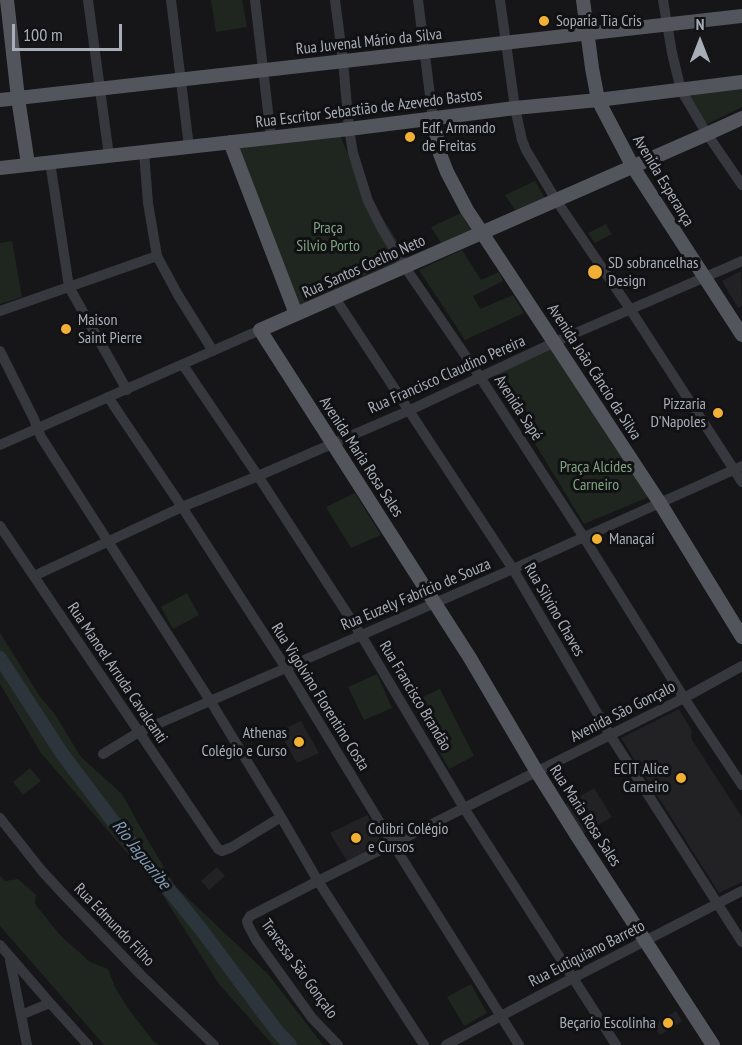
<!DOCTYPE html>
<html>
<head>
<meta charset="utf-8">
<style>
  body { margin:0 }
  #map { position:relative; width:742px; height:1045px; overflow:hidden; background:#161618; font-family:"PT Sans Narrow",sans-serif }
  canvas { display:block }
  .north { position:absolute; left:670px; top:12px; width:60px; height:60px; -webkit-text-stroke:4px #111113; paint-order:stroke; rotate:0deg; font-size:16px; font-weight:700; line-height:24px; text-align:center; color:#a8adb8 }
  .north::after { content:''; display:block; margin:auto; width:21px; height:27px; background:#a8adb8; clip-path:polygon(50% 0,100% 100%,50% 72%,0 100%) }
  .scale { position:absolute; left:12px; top:24px; width:110px; height:27px; box-sizing:border-box; border:3px solid #a8adb8; border-top:0; padding-left:8px; font-size:18px; line-height:21px; white-space:nowrap; color:#a8adb8; -webkit-text-stroke:4px #111113; paint-order:stroke }
</style>
</head>
<body>
<div id="map">
<canvas width="742" height="1045"></canvas>
<div class="north">N</div>
<div class="scale">100 m</div>
</div>
<script>
const ctx = document.querySelector('canvas').getContext('2d');
ctx.lineJoin = 'round';
function fillPath(path, color) { ctx.fillStyle = color; ctx.fill(path, 'evenodd'); }
const toPath = rows => new Path2D(rows.map(r => 'M' + r).join(''));
function trace(path, color, width, dash) { ctx.strokeStyle = color; ctx.lineWidth = width; ctx.lineCap = dash ? 'butt' : 'round'; ctx.setLineDash(dash || []); ctx.stroke(path); }
function write(font, color, halo, rows, align = 'center') {
  ctx.font = font + ' "PT Sans Narrow",sans-serif'; ctx.lineWidth = 6; ctx.setLineDash([]); ctx.textBaseline = 'middle'; ctx.strokeStyle = halo; ctx.fillStyle = color; for (const [text, x, y, turn = 0] of rows) {
    ctx.save(); ctx.translate(x, y); ctx.rotate((+turn || 0) * Math.PI / 180); ctx.textAlign = isNaN(turn) ? turn : align; if (halo) ctx.strokeText(text, 0, 0); ctx.fillText(text, 0, 0); ctx.restore();
  }
}
const built = toPath([
  [741,271,742,306,738,308,722,281],
  [679,709,692,731,691,738,742,817,742,882,719,893,621,738],
  [301,721,319,753,297,763,279,731],
  [594,788,612,817,579,836,563,806],
  [367,815,382,843,347,861,330,833],
  [217,867,225,876,209,890,201,881],
  [676,1011,682,1021,660,1035,653,1026]
]);
const green = toPath([
  [211,0,242,0,247,27,216,32],
  [742,84,742,107,707,124,682,88],
  [340,135,358,180,411,262,296,314,237,148],
  [535,181,545,198,515,210,505,195],
  [461,213,471,230,441,243,431,227],
  [606,224,612,234,595,243,588,233],
  [12,241,22,297,0,304,0,243],
  [462,250,481,280,499,272,503,281,473,296,480,309,513,295,524,313,465,340,419,270],
  [552,344,651,496,584,524,491,372],
  [355,493,381,535,351,548,326,507],
  [187,593,199,615,173,629,161,607],
  [0,633,41,698,54,713,81,757,122,794,150,844,176,887,268,974,323,1045,273,1045,219,984,160,891,41,753,0,684],
  [377,674,392,708,364,720,348,687],
  [440,689,474,756,449,769,412,702],
  [30,768,41,781,23,795,13,782],
  [0,876,5,881,18,879,36,895,35,904,60,935,90,962,108,969,115,987,128,1008,153,1041,159,1045,104,1045,0,926],
  [471,984,487,1013,464,1026,447,997]
]);
const river = toPath([
  [0,658,63,755,113,821,200,928,277,1031,290,1045]
]);
const minor = toPath([
  [88,0,109,156],
  [171,0,189,147],
  [255,0,271,137],
  [335,0,343,61,349,129,353,153,368,201,382,229,405,267,480,377,583,536,684,698,742,785],
  [418,0,433,119],
  [500,0,515,108,522,140,526,150,556,200,630,309,742,482],
  [663,0,672,53,681,90,707,134,742,185],
  [144,152,148,203,157,256,178,295,213,351],
  [50,162,69,287,127,390],
  [335,298,513,569,610,735,742,942],
  [0,311,157,256],
  [0,351,34,419,41,437,211,702,281,817,318,881,424,1045],
  [183,365,258,476,361,635,464,808,616,1045],
  [108,397,182,507,286,668,393,844,519,1045],
  [0,445,260,330],
  [0,526,218,849,222,851,232,847,281,817],
  [34,576,182,507,258,476,408,411,555,342,742,261],
  [103,754,139,732,513,569,742,466],
  [0,818,42,871,65,896,141,975,214,1045],
  [0,945,50,1003,88,1045],
  [10,960,27,1045],
  [21,1015,50,1003],
  [338,1045,312,1018,256,940,248,925,247,921,250,916,318,881,684,698,742,666],
  [446,1045,573,978,742,891]
]);
const major = toPath([
  [7,0,18,98,28,164],
  [583,0,592,68,598,100,633,167,742,335],
  [0,100,742,16],
  [433,119,440,154,447,172,467,210,660,503,742,637],
  [230,142,296,314],
  [0,168,349,129,515,108,598,100,742,82],
  [713,1045,579,839,537,772,470,658,260,330,707,134,742,118]
]);
const markers = [
  [544,21,6,"#f2b134"],
  [410,137,6,"#f2b134"],
  [595,272,8,"#f2b134"],
  [66,329,6,"#f2b134"],
  [718,413,6,"#f2b134"],
  [597,539,6,"#f2b134"],
  [299,742,6,"#f2b134"],
  [681,778,6,"#f2b134"],
  [356,838,6,"#f2b134"],
  [668,1023,6,"#f2b134"]
];
const poiNames = [
  ["Soparia Tia Cris",556,21],
  ["Edf. Armando",422,128],
  ["de Freitas",422,146],
  ["SD sobrancelhas",608,263],
  ["Design",608,281],
  ["Maison",78,320],
  ["Saint Pierre",78,338],
  ["Pizzaria",706,404,"right"],
  ["D'Napoles",706,422,"right"],
  ["Manaçaí",609,539],
  ["Athenas",287,733,"right"],
  ["Colégio e Curso",287,751,"right"],
  ["ECIT Alice",669,769,"right"],
  ["Carneiro",669,787,"right"],
  ["Colibri Colégio",368,829],
  ["e Cursos",368,847],
  ["Beçario Escolinha",656,1023,"right"]
];
const streetNames = [
  ["Rua Juvenal Mário da Silva",369,42,-6],
  ["Rua Escritor Sebastião de Azevedo Bastos",369,109,-7],
  ["Avenida Esperança",663,181,59],
  ["Rua Santos Coelho Neto",364,267,-24],
  ["Avenida João Câncio da Silva",594,372,57],
  ["Rua Francisco Claudino Pereira",447,375,-24],
  ["Avenida Sapé",518,408,57],
  ["Avenida Maria Rosa Sales",361,457,57],
  ["Rua Euzely Fabrício de Souza",416,595,-23],
  ["Rua Silvino Chaves",554,610,60],
  ["Rua Manoel Arruda Cavalcanti",117,673,56],
  ["Rua Francisco Brandão",415,696,59],
  ["Rua Vigolvino Florentino Costa",320,697,58],
  ["Avenida São Gonçalo",623,712,-27],
  ["Rua Maria Rosa Sales",585,816,57],
  ["Rua Edmundo Filho",114,925,46],
  ["Rua Eutiquiano Barreto",587,954,-27],
  ["Travessa São Gonçalo",299,969,54]
];
const parkNames = [
  ["Praça",328,228],
  ["Silvio Porto",328,246],
  ["Praça Alcides",596,467],
  ["Carneiro",596,485]
];
const waterNames = [
  ["Rio Jaguaribe",141,855,52]
];
fillPath(built, '#222225');
fillPath(green, '#1e261f');
trace(river, '#2c353c', 14);
trace(minor, '#37383d', 10);
trace(major, '#53555c', 14);
for (const [x, y, r, color] of markers) { const dot = new Path2D(); dot.arc(x, y, r, 0, 2 * Math.PI); ctx.fillStyle = color; ctx.fill(dot); trace(dot, '#111113', 2); }
write('16px', '#a8adb8', '#111113', poiNames, 'left');
write('16px', '#a8adb8', '#111113', streetNames);
write('16px', '#7fa381', '#111113', parkNames);
write('italic 18px', '#7f9bb3', '#111113', waterNames);
</script>
</body>
</html>
